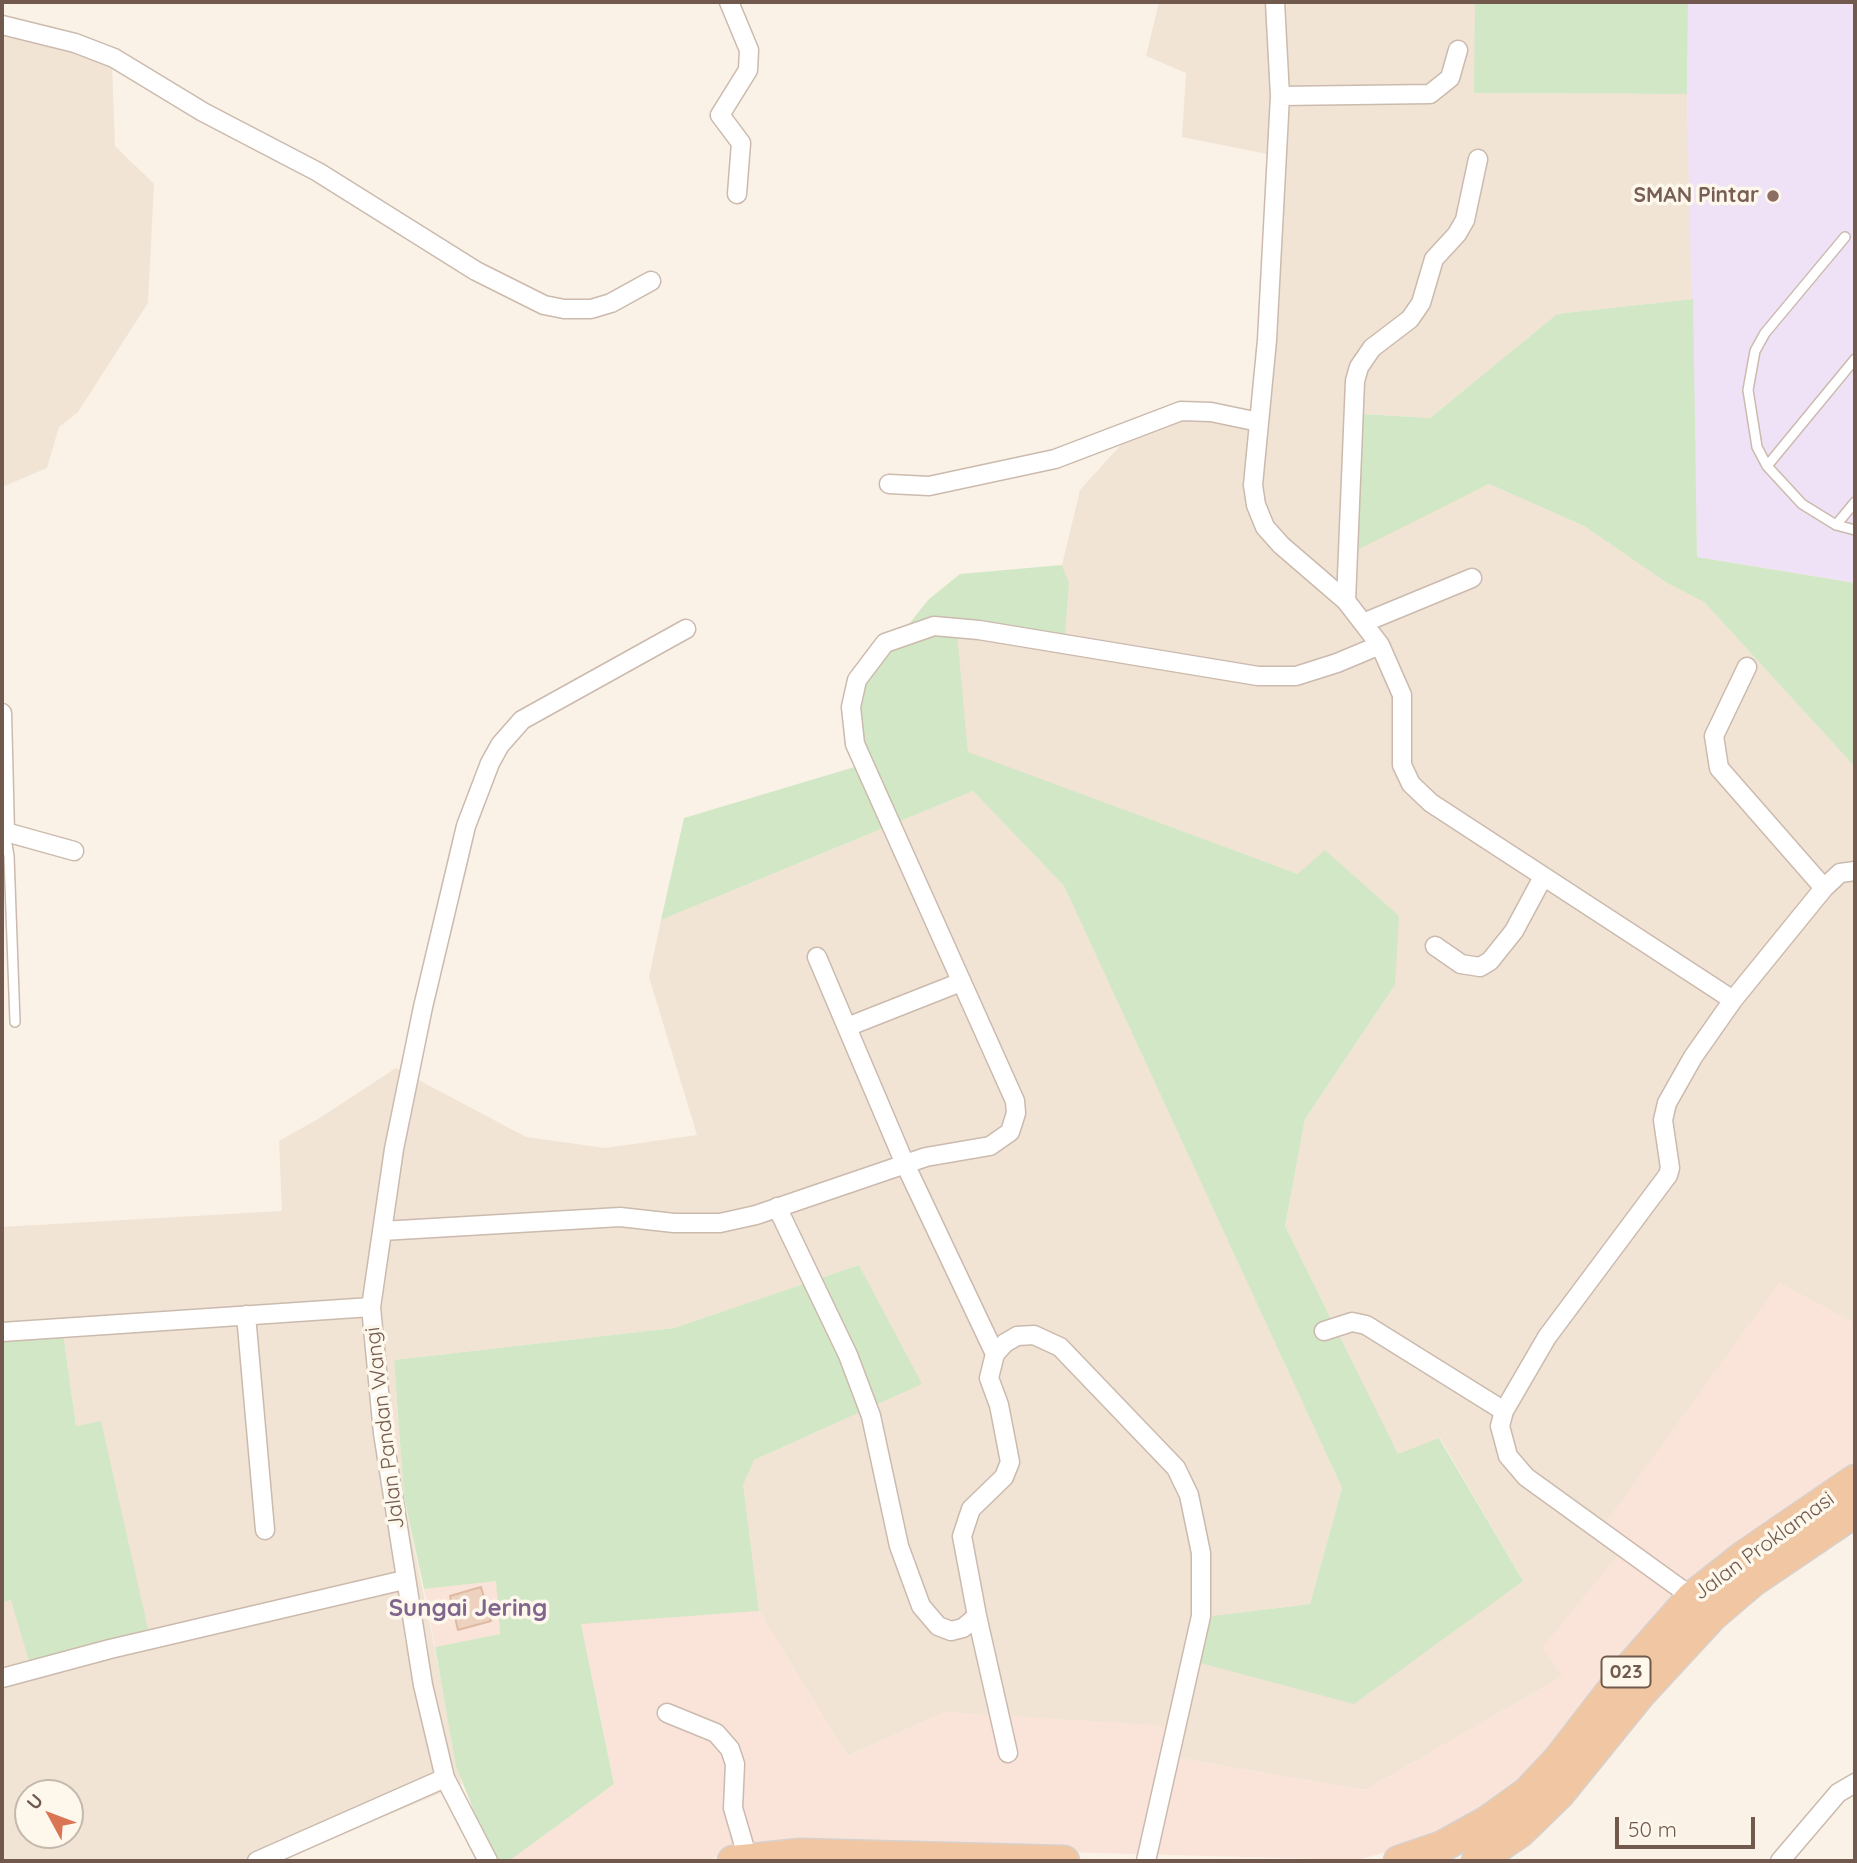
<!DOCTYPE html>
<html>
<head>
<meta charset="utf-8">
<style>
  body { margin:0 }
  #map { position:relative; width:1857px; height:1863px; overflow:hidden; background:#faf2e6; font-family:Quicksand,sans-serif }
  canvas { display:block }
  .frame { position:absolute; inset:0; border:4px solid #715a4d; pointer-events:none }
  .north { position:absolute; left:14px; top:1779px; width:70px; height:70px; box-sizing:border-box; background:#fdf7ec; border:2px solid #c5b8ac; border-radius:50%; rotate:311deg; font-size:19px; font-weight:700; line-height:28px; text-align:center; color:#715a4d }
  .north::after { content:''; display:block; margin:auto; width:24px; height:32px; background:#da7455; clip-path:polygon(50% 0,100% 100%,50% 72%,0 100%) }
  .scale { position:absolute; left:1615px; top:1817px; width:140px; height:32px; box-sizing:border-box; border:4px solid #715a4d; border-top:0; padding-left:9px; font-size:21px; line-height:24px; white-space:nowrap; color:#715a4d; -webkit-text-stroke:5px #fdf7ec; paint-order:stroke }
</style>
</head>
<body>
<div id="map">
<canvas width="1857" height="1863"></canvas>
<div class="frame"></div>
<div class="north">U</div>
<div class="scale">50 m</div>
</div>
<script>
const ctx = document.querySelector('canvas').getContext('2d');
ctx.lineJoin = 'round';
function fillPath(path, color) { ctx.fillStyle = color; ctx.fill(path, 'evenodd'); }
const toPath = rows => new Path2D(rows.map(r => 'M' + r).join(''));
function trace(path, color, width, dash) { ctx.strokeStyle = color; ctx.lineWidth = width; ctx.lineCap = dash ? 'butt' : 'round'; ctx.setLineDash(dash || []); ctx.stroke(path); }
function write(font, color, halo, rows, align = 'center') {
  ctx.font = font + ' Quicksand,sans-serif'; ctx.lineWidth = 7; ctx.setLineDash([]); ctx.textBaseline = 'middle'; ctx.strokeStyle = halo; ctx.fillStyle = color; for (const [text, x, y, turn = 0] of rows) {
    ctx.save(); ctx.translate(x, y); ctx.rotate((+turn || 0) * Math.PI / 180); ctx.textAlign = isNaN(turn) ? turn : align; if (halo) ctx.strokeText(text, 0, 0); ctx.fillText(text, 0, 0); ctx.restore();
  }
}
const residential = toPath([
  [1159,2,1475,2,1475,93,1687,94,1693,299,1557,314,1430,418,1363,414,1353,551,1489,484,1584,526,1667,583,1704,602,1855,767,1855,1324,1779,1283,1621,1550,1563,1676,1366,1790,1165,1756,946,1712,847,1756,759,1611,742,1485,754,1460,921,1384,859,1265,674,1328,394,1360,404,1497,462,1784,279,1861,2,1861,2,1603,11,1600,101,1422,76,1426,63,1334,2,1340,2,1227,282,1211,279,1141,318,1119,396,1068,526,1137,605,1148,697,1135,649,977,661,920,973,791,1064,886,1342,1488,1310,1604,1213,1616,1523,1581,1440,1438,1398,1455,1285,1226,1305,1119,1395,985,1298,874,968,753,956,634,1069,584,1062,565,1080,490,1126,439,1166,422,1212,419,1250,425,1272,155,1182,137,1186,73,1146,56],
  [28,1793,70,1793,70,1835,28,1835],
  [2,25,112,65,115,146,154,184,148,303,78,412,59,427,47,468,2,487]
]);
const commercial = toPath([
  [1779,1283,1855,1324,1855,1473,1552,1754,1484,1814,1439,1838,1357,1860,800,1845,722,1855,707,1861,509,1861,614,1784,581,1623,759,1611,847,1756,946,1712,1172,1726,1165,1756,1366,1790,1563,1676,1542,1648,1621,1551,1598,1533],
  [496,1580,500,1634,435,1647,424,1589]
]);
const education = toPath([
  [1688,2,1855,2,1855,583,1697,557,1687,94]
]);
const green = toPath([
  [1475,2,1688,2,1687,94,1474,93],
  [1693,299,1697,557,1855,583,1855,767,1704,602,1667,583,1584,526,1489,484,1353,552,1363,414,1430,418,1557,314],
  [1062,565,1069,583,1064,648,957,634,968,752,1298,874,1325,850,1399,916,1395,985,1305,1119,1285,1226,1398,1454,1439,1438,1523,1581,1354,1704,1189,1660,1213,1616,1310,1604,1342,1488,1064,886,973,791,661,920,684,818,868,763,856,707,868,676,928,600,960,574],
  [859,1265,922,1384,754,1460,743,1485,759,1611,581,1624,614,1784,509,1861,494,1861,456,1766,435,1647,500,1634,496,1581,424,1589,404,1497,394,1360,674,1328],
  [63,1333,76,1426,101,1421,148,1629,29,1661,11,1600,2,1603,2,1340]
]);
const building = toPath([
  [481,1587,491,1621,458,1630,450,1596,481,1587]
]);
const service = toPath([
  [1845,237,1765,333,1755,351,1748,390,1757,447,1767,466,1802,504,1836,525,1855,530],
  [1767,466,1855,359],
  [1836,525,1855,502],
  [5,833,9,856,15,1022]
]);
const minor = toPath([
  [729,2,749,50,748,70,720,115,741,143,737,194],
  [1275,2,1280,96,1267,340,1253,485,1256,505,1265,527,1281,545,1346,601,1380,645,1402,695,1402,765,1411,784,1431,803,1733,1000],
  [2,25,75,43,114,58,203,112,318,172,476,271,544,305,564,309,591,309,611,303,651,281],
  [1280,96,1430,94,1450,78,1458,50],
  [889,484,929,486,1055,459,1181,411,1211,412,1259,422],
  [1346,601,1355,381,1359,367,1372,348,1410,319,1421,303,1434,259,1457,234,1465,220,1478,159],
  [1363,623,1472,578],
  [1747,667,1714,736,1719,768,1824,888],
  [2,713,5,833],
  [2,831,74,851],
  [1435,946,1461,964,1480,967,1490,961,1514,931,1543,877],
  [817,957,905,1164,995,1354],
  [847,1027,961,982],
  [777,1207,848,1355,871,1416,899,1546,921,1606,938,1626,951,1631,963,1628,977,1616,962,1536,971,1509,1004,1477,1010,1462,999,1405,989,1378,995,1354,1005,1343,1017,1336,1034,1335,1060,1347,1176,1468,1189,1495,1201,1553,1201,1616,1146,1861],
  [382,1231,620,1217,674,1223,720,1223,756,1215,926,1157,990,1146,1010,1132,1016,1113,1015,1101,855,744,851,707,857,680,885,643,934,626,979,630,1258,676,1296,676,1337,663,1380,645],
  [371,1307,394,1149,423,1007,466,826,490,763,500,745,522,720,686,629],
  [246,1315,265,1530],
  [1324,1331,1352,1322,1366,1325,1504,1411],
  [2,1332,371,1307,383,1433,423,1685,445,1778,488,1861],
  [1692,1597,1526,1477,1508,1456,1500,1426,1504,1411,1547,1337,1668,1175,1670,1168,1663,1120,1667,1103,1693,1057,1733,1000,1824,888,1840,873,1855,871],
  [977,1616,1008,1753],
  [2,1678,110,1649,404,1580],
  [667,1713,716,1733,730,1749,735,1764,733,1808,748,1859],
  [257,1861,445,1778],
  [1780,1861,1838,1793,1855,1783]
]);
const trunk = toPath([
  [733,1861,800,1854,1064,1861],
  [1399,1861,1443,1846,1488,1821,1527,1793,1558,1760,1626,1672,1692,1597,1744,1556,1855,1480],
  [1477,1861,1520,1832,1559,1794,1640,1694,1712,1616,1753,1581,1855,1512]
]);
const markers = [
  [1773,196,7,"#8d6e63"]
];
const shields = [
  [1626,1672,49]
];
const shieldNames = [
  ["023",1626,1672]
];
const educationNames = [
  ["SMAN Pintar",1759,196]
];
const streetNames = [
  ["Jalan Pandan Wangi",385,1428,-97],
  ["Jalan Proklamasi",1764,1546,-36]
];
const quarterNames = [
  ["Sungai Jering",468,1609]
];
fillPath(residential, '#f1e4d5');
fillPath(commercial, '#fae4da');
fillPath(education, '#efe2f7');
fillPath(green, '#d2e7c5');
fillPath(building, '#edd2c0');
trace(building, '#dfb9a1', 2);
trace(service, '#cbbaad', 12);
trace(minor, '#cbbaad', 21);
trace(trunk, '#d7d1cd', 33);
trace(service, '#fff', 9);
trace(minor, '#fff', 18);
trace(trunk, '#f1c6a2', 30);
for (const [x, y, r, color] of markers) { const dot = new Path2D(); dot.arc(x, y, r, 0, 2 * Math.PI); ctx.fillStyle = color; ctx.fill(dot); trace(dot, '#fdf7ec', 2.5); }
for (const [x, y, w] of shields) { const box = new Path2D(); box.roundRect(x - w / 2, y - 15.5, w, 31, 5); ctx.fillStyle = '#fdf7ec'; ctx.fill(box); trace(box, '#715a4d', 2); }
write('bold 19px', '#715a4d', null, shieldNames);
write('bold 21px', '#785e54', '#fdf7ec', educationNames, 'right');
write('21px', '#715a4d', '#fdf7ec', streetNames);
write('bold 24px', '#80658d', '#fdf7ec', quarterNames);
</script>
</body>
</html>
